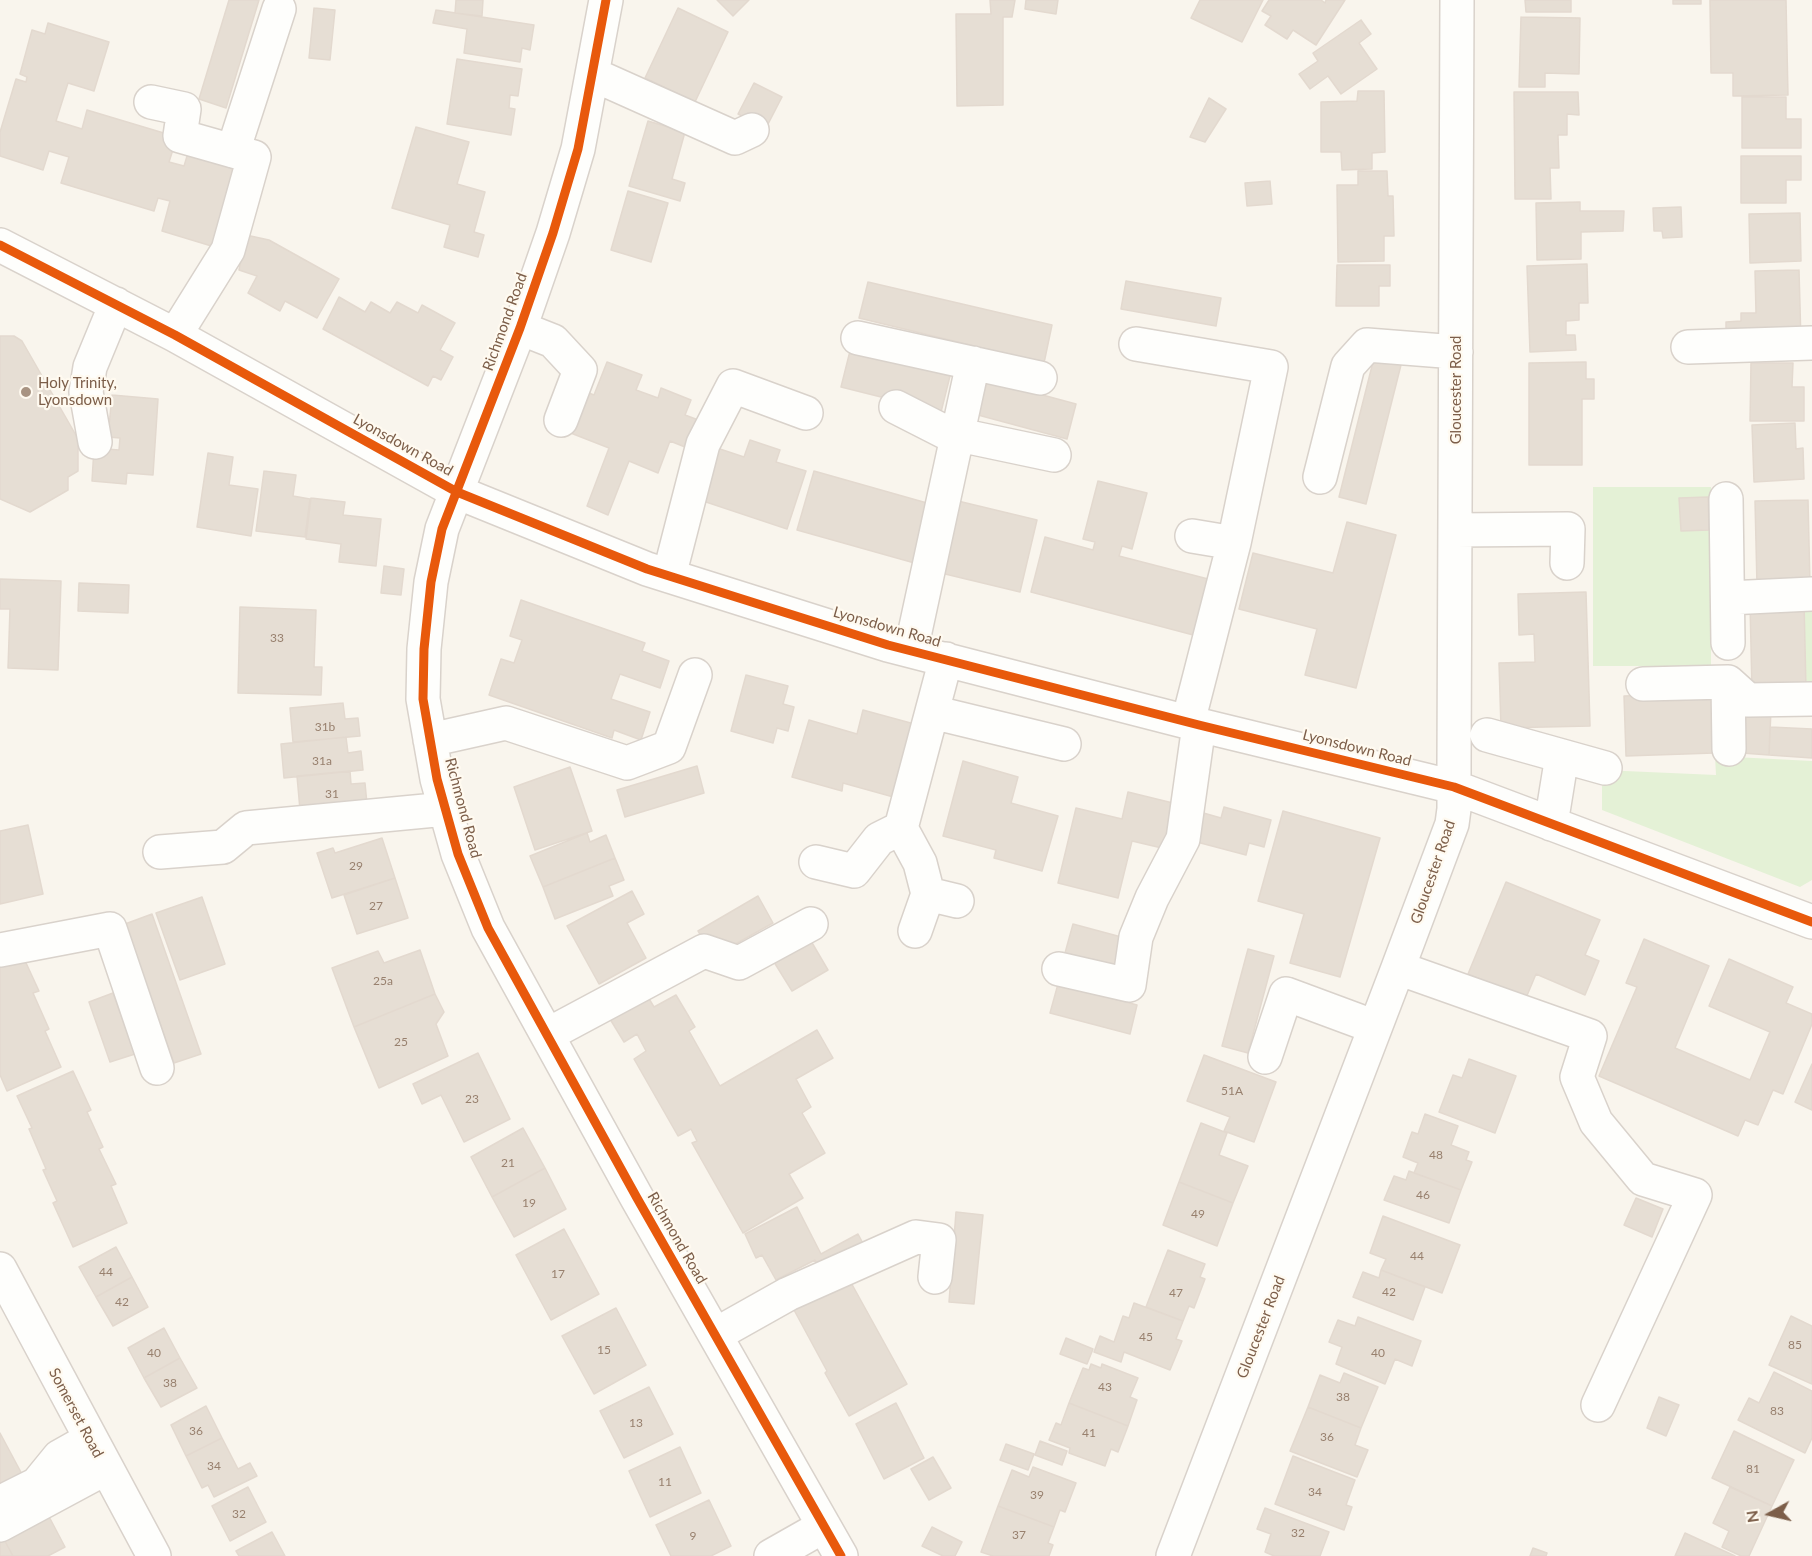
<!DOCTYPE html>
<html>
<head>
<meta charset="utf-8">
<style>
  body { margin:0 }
  #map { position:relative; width:1812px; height:1556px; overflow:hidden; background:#f9f5ed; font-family:Lato,sans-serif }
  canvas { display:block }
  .north { position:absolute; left:1740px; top:1484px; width:60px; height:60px; -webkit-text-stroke:4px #fffaf0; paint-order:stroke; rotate:262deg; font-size:16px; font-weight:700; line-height:24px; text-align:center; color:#7c5e49 }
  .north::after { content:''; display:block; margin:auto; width:21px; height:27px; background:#7c5e49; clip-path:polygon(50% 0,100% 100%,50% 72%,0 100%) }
</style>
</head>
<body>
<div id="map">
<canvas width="1812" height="1556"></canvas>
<div class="north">N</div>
</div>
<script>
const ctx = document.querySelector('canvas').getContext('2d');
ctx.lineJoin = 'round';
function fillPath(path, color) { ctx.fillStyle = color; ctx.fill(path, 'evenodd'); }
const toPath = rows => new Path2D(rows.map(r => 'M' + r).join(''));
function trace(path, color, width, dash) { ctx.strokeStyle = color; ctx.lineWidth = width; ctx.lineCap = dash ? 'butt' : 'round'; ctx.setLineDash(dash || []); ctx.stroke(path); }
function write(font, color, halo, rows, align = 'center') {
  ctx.font = font + ' Lato,sans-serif'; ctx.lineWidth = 4.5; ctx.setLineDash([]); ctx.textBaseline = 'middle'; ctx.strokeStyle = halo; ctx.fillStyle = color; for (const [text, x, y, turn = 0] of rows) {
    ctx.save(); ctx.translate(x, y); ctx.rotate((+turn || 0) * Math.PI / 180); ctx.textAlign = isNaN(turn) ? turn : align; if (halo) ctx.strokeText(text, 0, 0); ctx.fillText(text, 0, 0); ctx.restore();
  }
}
const green = toPath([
  [1593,487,1711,487,1711,666,1593,666],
  [1804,602,1812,602,1812,689,1806,689],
  [1715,756,1812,761,1812,880,1800,887,1602,810,1602,770,1716,775]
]);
const building = toPath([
  [229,0,259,0,226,108,199,99,229,0],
  [456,0,483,0,482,16,455,13,456,0],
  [717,0,749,0,733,16,717,0],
  [990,0,1015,0,1012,17,1003,17,1003,105,957,106,956,14,991,14,990,0],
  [1026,0,1058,0,1056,14,1025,9,1026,0],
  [1200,0,1263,0,1242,42,1191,18,1200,0],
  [1269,0,1321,0,1325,3,1326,0,1345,0,1316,45,1293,30,1287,39,1265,25,1271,16,1262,11,1269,0],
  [1525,0,1571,0,1571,12,1526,12,1525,0],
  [1673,0,1701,0,1701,4,1673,4,1673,0],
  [1710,0,1786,0,1788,95,1733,96,1733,73,1711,73,1710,0],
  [314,8,335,10,330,60,309,58,314,8],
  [678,8,728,32,695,102,645,78,678,8],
  [436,10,534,25,530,50,522,48,520,62,464,53,467,29,433,23,436,10],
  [1521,17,1580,18,1579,74,1545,73,1545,87,1519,87,1521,17],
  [1361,20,1371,34,1359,43,1377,69,1341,94,1328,76,1310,89,1299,74,1318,61,1313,53,1361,20],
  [48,23,109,42,94,91,68,83,56,121,82,129,87,110,177,137,169,162,184,166,188,153,242,169,218,248,162,231,170,201,158,198,154,211,61,183,69,157,49,151,43,170,0,156,0,132,16,79,26,82,27,77,20,74,32,30,45,34,48,23],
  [457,59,522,69,518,96,510,95,509,108,515,109,511,135,447,124,457,59],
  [754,83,782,97,766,128,738,114,754,83],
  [1358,91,1384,91,1385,152,1372,153,1372,169,1342,170,1341,152,1321,152,1321,102,1357,101,1358,91],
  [1514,92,1578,92,1579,115,1567,114,1567,135,1558,135,1559,168,1550,168,1551,199,1515,199,1514,92],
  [1742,97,1786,97,1786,119,1801,119,1801,148,1742,148,1742,97],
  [1209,98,1226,109,1205,142,1190,137,1209,98],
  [648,121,685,132,672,179,685,183,680,201,629,186,648,121],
  [416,127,469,142,457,184,485,192,474,232,484,235,478,257,444,247,450,225,392,208,416,127],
  [1741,156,1801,156,1801,180,1786,180,1786,203,1741,203,1741,156],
  [1358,171,1387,171,1388,196,1393,196,1394,236,1384,236,1384,261,1338,262,1337,185,1358,185,1358,171],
  [1270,181,1272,204,1247,206,1245,183,1270,181],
  [628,191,668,203,651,262,611,250,628,191],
  [1580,202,1580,211,1624,211,1623,231,1581,232,1581,259,1537,260,1536,203,1580,202],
  [1681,207,1682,237,1663,238,1662,231,1654,231,1653,208,1681,207],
  [1800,213,1801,261,1750,263,1749,214,1800,213],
  [246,235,269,240,339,279,317,318,285,301,280,311,248,293,257,276,239,270,246,235],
  [1587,264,1588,303,1579,303,1579,320,1566,321,1566,335,1575,335,1576,350,1530,352,1527,266,1587,264],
  [1337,265,1390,265,1390,286,1379,286,1379,306,1336,306,1337,265],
  [1799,270,1801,342,1726,344,1726,322,1741,321,1741,313,1756,313,1755,271,1799,270],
  [1126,281,1221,298,1216,326,1121,309,1126,281],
  [868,282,1052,325,1044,363,859,318,868,282],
  [339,297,365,312,371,302,390,313,397,302,418,313,422,305,455,323,440,350,453,357,441,380,433,376,428,386,323,329,339,297],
  [0,336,14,336,22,341,81,444,78,446,78,471,68,477,68,490,30,512,0,499,0,336],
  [850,351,950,376,941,412,841,387,850,351],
  [1375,354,1402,361,1366,504,1339,497,1375,354],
  [607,362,642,375,636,390,658,398,661,388,691,400,685,415,701,421,690,449,670,441,658,473,629,461,608,515,587,506,609,448,563,430,579,389,594,395,607,362],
  [1586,362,1586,379,1594,379,1594,399,1582,399,1582,465,1529,465,1529,363,1586,362],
  [1751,363,1793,363,1792,387,1804,387,1804,421,1750,421,1751,363],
  [987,380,1076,404,1067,439,978,415,987,380],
  [112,395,158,399,153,475,127,473,126,484,92,481,94,448,119,450,120,438,108,437,112,395],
  [1795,423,1796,449,1803,448,1804,479,1754,482,1752,425,1795,423],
  [750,440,780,450,776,462,806,471,787,529,700,500,717,448,744,457,750,440],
  [208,453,233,457,229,485,258,489,251,536,197,527,208,453],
  [264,471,296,475,293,496,310,499,305,537,256,531,264,471],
  [814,471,934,505,918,564,797,530,814,471],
  [1098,481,1147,493,1132,549,1122,546,1119,556,1212,580,1197,636,1031,592,1045,537,1093,550,1095,542,1083,539,1098,481],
  [1708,497,1709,530,1681,531,1679,498,1708,497],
  [311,498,345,502,343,515,381,519,376,566,339,562,341,544,306,539,311,498],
  [1808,500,1810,585,1757,586,1755,501,1808,500],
  [958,501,1037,520,1020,592,941,573,958,501],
  [1347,522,1396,535,1356,688,1305,675,1317,629,1239,609,1253,553,1333,573,1347,522],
  [384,566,404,569,401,595,381,593,384,566],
  [0,579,61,581,58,670,8,668,10,609,0,609,0,579],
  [79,583,129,585,128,613,78,611,79,583],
  [1586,592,1590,726,1501,728,1499,663,1535,662,1534,634,1519,635,1518,594,1586,592],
  [521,600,645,643,642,651,669,661,660,688,620,674,611,699,650,712,641,740,614,730,612,738,489,695,501,659,514,663,522,640,510,636,521,600],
  [1804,602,1806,689,1752,691,1750,603,1804,602],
  [240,607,316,610,314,667,322,667,321,695,238,693,240,607],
  [746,675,788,686,783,704,794,707,788,731,777,728,773,743,731,731,746,675],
  [1712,693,1714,753,1626,756,1624,696,1712,693],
  [343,703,345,719,358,718,360,736,293,742,290,708,343,703],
  [1743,709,1771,710,1769,755,1742,753,1743,709],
  [863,710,918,725,897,798,843,783,842,791,792,777,809,720,857,734,863,710],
  [1770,727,1812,729,1812,758,1769,755,1770,727],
  [346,737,348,753,361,751,363,770,284,778,281,744,346,737],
  [963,761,1018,777,1011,803,1058,816,1042,871,994,858,996,850,943,836,963,761],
  [697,766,704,793,625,817,617,790,697,766],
  [570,767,592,831,535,850,514,787,570,767],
  [350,771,351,784,365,783,367,804,300,810,297,776,350,771],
  [1128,792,1177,804,1166,849,1132,841,1118,898,1058,883,1076,808,1122,819,1128,792],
  [1224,807,1271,820,1264,847,1249,843,1246,855,1193,841,1200,812,1221,818,1224,807],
  [1283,811,1380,838,1340,977,1290,963,1304,914,1258,901,1283,811],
  [28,825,43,894,0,904,0,831,28,825],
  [587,833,590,842,606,835,615,858,543,887,530,856,587,833],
  [382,838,395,878,332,898,317,853,333,848,335,853,382,838],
  [615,858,624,880,609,886,613,896,555,919,543,887,615,858],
  [395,878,408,918,357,934,344,895,395,878],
  [1506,882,1600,920,1585,955,1599,961,1585,995,1536,974,1526,998,1468,974,1506,882],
  [632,891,644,914,627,923,646,958,599,984,567,926,632,891],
  [758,896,773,923,723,951,708,949,698,931,758,896],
  [202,897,225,964,180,980,156,913,202,897],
  [152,914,201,1054,174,1063,125,924,152,914],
  [1073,924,1125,938,1117,967,1065,953,1073,924],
  [1644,939,1709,966,1675,1048,1750,1080,1770,1032,1709,1006,1729,959,1793,987,1786,1003,1812,1014,1812,1024,1783,1094,1773,1090,1758,1125,1745,1120,1738,1136,1599,1076,1637,987,1626,983,1644,939],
  [811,941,828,970,792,991,774,962,811,941],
  [1248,949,1274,956,1248,1053,1222,1046,1248,949],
  [420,950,435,994,354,1027,332,968,378,951,384,963,420,950],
  [21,952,39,991,33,993,49,1029,45,1031,61,1067,7,1091,0,1075,0,962,21,952],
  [1058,984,1137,1005,1130,1034,1050,1013,1058,984],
  [113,993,135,1054,110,1062,89,1002,113,993],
  [435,994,444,1012,436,1024,448,1056,379,1088,354,1027,435,994],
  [676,995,695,1027,689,1031,720,1086,817,1030,833,1058,796,1079,811,1107,802,1113,825,1153,789,1174,803,1198,743,1233,692,1143,697,1141,691,1129,678,1136,634,1059,646,1051,637,1034,624,1042,610,1019,648,997,654,1007,676,995],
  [478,1053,510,1119,464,1142,441,1095,422,1104,413,1084,478,1053],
  [1204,1055,1276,1082,1254,1142,1224,1131,1230,1117,1187,1101,1204,1055],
  [1469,1059,1516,1076,1495,1133,1439,1112,1453,1075,1462,1078,1469,1059],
  [1812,1064,1812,1110,1795,1102,1812,1064],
  [73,1071,91,1110,87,1112,103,1147,99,1149,116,1184,111,1186,127,1223,73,1247,53,1203,57,1201,43,1170,46,1169,29,1129,32,1128,17,1096,73,1071],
  [1425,1114,1458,1126,1451,1145,1469,1152,1466,1160,1472,1162,1461,1190,1414,1173,1418,1163,1403,1157,1412,1132,1418,1134,1425,1114],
  [1201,1123,1227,1133,1219,1155,1248,1166,1233,1203,1179,1182,1201,1123],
  [523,1128,545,1168,492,1197,471,1157,523,1128],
  [545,1168,566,1209,514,1237,492,1197,545,1168],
  [1409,1171,1461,1190,1449,1223,1384,1200,1394,1176,1406,1180,1409,1171],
  [1179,1182,1233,1203,1217,1246,1163,1225,1179,1182],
  [1636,1198,1663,1209,1652,1237,1624,1225,1636,1198],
  [797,1207,821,1254,858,1234,866,1249,821,1272,815,1260,776,1280,762,1255,756,1258,745,1234,797,1207],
  [956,1212,983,1215,974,1304,949,1302,956,1212],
  [1383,1216,1460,1245,1442,1293,1381,1270,1386,1259,1370,1253,1383,1216],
  [564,1229,599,1294,551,1320,516,1255,564,1229],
  [116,1247,132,1277,96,1297,79,1267,116,1247],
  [1168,1250,1205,1264,1200,1277,1205,1279,1194,1308,1189,1306,1183,1321,1146,1307,1168,1250],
  [1381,1270,1425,1287,1413,1320,1353,1297,1363,1272,1379,1278,1381,1270],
  [132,1277,148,1307,113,1326,96,1297,132,1277],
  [849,1279,907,1384,849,1416,825,1373,827,1371,794,1310,849,1279],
  [1134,1303,1183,1321,1176,1339,1182,1341,1170,1370,1124,1352,1121,1362,1094,1352,1100,1336,1114,1342,1123,1316,1129,1318,1134,1303],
  [616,1308,646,1365,594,1394,562,1336,616,1308],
  [1791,1316,1812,1326,1812,1384,1769,1365,1791,1316],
  [1358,1317,1421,1341,1412,1366,1395,1359,1385,1384,1336,1364,1342,1347,1329,1342,1338,1320,1355,1326,1358,1317],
  [164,1328,180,1358,144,1378,128,1348,164,1328],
  [1066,1338,1093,1349,1087,1364,1060,1354,1066,1338],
  [180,1358,197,1388,161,1407,144,1378,180,1358],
  [1091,1364,1101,1368,1102,1364,1138,1378,1130,1397,1137,1400,1128,1426,1069,1403,1083,1368,1089,1370,1091,1364],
  [1774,1372,1812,1391,1812,1438,1805,1453,1738,1420,1749,1398,1759,1403,1774,1372],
  [1344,1373,1378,1387,1361,1428,1308,1407,1320,1375,1340,1383,1344,1373],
  [649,1387,673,1434,624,1458,600,1411,649,1387],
  [1659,1397,1679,1405,1666,1436,1647,1428,1659,1397],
  [896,1403,924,1458,884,1479,856,1424,896,1403],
  [1069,1403,1128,1426,1118,1452,1111,1449,1105,1466,1069,1453,1070,1448,1049,1440,1056,1423,1061,1425,1069,1403],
  [206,1406,222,1438,186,1456,171,1425,206,1406],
  [1308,1407,1361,1428,1355,1445,1368,1450,1357,1477,1290,1451,1308,1407],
  [1734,1431,1794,1460,1772,1506,1712,1478,1734,1431],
  [0,1433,23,1476,0,1488,0,1433],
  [222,1438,238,1469,250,1463,257,1476,214,1497,208,1485,202,1488,186,1456,222,1438],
  [1040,1441,1067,1451,1062,1465,1035,1455,1040,1441],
  [1006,1444,1034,1454,1028,1470,1000,1460,1006,1444],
  [680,1447,701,1493,650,1517,629,1471,680,1447],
  [1293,1456,1355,1480,1346,1505,1352,1507,1344,1530,1275,1504,1293,1456],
  [933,1457,951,1488,929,1500,911,1469,933,1457],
  [1033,1467,1076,1483,1065,1512,1060,1510,1054,1527,998,1506,1012,1470,1029,1477,1033,1467],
  [248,1487,266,1522,230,1541,212,1506,248,1487],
  [1730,1487,1772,1506,1749,1556,1741,1556,1722,1547,1729,1531,1713,1523,1730,1487],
  [709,1500,731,1546,711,1556,671,1556,656,1525,709,1500],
  [998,1506,1054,1527,1048,1543,1053,1545,1049,1556,993,1556,981,1552,998,1506],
  [1265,1508,1329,1532,1320,1556,1274,1556,1265,1552,1271,1534,1257,1529,1265,1508],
  [45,1509,65,1547,48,1556,13,1556,0,1532,45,1509],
  [932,1527,962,1542,955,1556,943,1556,922,1546,932,1527],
  [0,1532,13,1556,0,1556,0,1532],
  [272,1532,285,1556,239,1556,236,1551,272,1532],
  [1685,1533,1735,1556,1675,1556,1685,1533],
  [1533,1548,1547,1553,1546,1556,1530,1556,1533,1548]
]);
const minor = toPath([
  [606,0,578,149,553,233,520,328,442,529,431,582,424,649,423,699,437,779,458,854,488,928,637,1198,841,1556],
  [592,74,735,138,752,130],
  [151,102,184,109,180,136,254,157,228,250,175,335],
  [233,151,279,9],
  [0,245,175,335,457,492,647,569,888,645,1199,725,1454,787,1812,922],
  [520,328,553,341,580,370,561,420],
  [858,338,1040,378],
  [1136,344,1271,367,1234,543,1188,722],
  [1688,347,1812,343],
  [896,407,945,432,1054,455],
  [95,442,86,392,90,367,116,304],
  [1320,477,1348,366,1367,345,1456,352],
  [1726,499,1728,643],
  [1456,530,1568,529,1567,563],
  [1192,536,1234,543],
  [669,576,703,444,733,386,806,413],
  [1728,598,1812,594],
  [911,650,973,363],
  [1728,682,1729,749],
  [1643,684,1728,682,1748,700,1812,699],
  [932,712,1064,744],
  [1487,735,1605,768],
  [430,740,506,723,627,763,669,747,695,675],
  [1551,824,1562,756],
  [901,828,920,863,928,894,957,901],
  [160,852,223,847,246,828,446,809],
  [816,862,854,871,879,839,901,828,946,659],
  [915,931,928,894],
  [0,950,110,929,157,1068],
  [1398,968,1590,1036,1577,1077,1596,1122,1643,1179,1695,1195,1598,1405],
  [1059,969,1129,985,1136,937,1152,898,1183,839,1199,725],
  [547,1035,704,951,739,963,811,924],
  [1265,1057,1286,994,1375,1027],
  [0,1269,154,1556],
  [715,1335,788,1294,916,1237,939,1240,935,1277],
  [9,1498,37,1484,59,1457,91,1439],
  [0,1525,106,1468],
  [771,1556,824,1526],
  [1173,1556,1398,968,1452,824,1454,809,1454,766,1457,0]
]);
const cycleway = toPath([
  [606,0,578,149,553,233,520,328,442,529,431,582,424,649,423,699,437,779,458,854,488,928,637,1198,841,1556],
  [0,245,175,335,457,492,647,569,888,645,1199,725,1454,787,1812,922]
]);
const markers = [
  [26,392,6,"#a89382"]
];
const numberNames = [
  ["33",277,638],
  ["31b",325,727],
  ["31a",322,761],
  ["31",332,794],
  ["29",356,866],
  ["27",376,906],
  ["25a",383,981],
  ["25",401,1042],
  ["51A",1232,1091],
  ["23",472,1099],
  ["48",1436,1155],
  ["21",508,1163],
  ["46",1423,1195],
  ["19",529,1203],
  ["49",1198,1214],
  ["44",1417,1256],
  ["44",106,1272],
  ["17",558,1274],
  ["42",1389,1292],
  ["47",1176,1293],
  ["42",122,1302],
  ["45",1146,1337],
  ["85",1795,1345],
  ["15",604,1350],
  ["40",154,1353],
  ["40",1378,1353],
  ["38",170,1383],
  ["43",1105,1387],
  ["38",1343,1397],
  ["83",1777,1411],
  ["13",636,1423],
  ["36",196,1431],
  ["41",1089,1433],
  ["36",1327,1437],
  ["34",214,1466],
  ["81",1753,1469],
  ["11",665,1482],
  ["34",1315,1492],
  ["39",1037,1495],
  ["32",239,1514],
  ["32",1298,1533],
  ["37",1019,1535],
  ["9",693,1536]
];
const streetNames = [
  ["Richmond Road",505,322,-70],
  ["Gloucester Road",1456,390,-90],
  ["Lyonsdown Road",403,445,29],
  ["Lyonsdown Road",887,627,16],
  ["Lyonsdown Road",1357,748,14],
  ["Richmond Road",463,808,75],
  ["Gloucester Road",1433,872,-71],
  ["Richmond Road",677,1238,60],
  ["Gloucester Road",1261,1327,-69],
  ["Somerset Road",76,1413,62]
];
const poiNames = [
  ["Holy Trinity,",38,383],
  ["Lyonsdown",38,400]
];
fillPath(green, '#e4f1d6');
fillPath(building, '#e6ded4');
trace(building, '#e3d9cf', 1.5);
trace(minor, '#d9d2cb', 36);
trace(minor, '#fefefc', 33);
trace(cycleway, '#e8590c', 9);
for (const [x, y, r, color] of markers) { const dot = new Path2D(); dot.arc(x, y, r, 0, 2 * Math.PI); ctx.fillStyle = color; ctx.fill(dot); trace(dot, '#fffaf0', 2); }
write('12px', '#98806e', null, numberNames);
write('15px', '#7c5e49', '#fffaf0', streetNames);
write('15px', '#7c5e49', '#fffaf0', poiNames, 'left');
</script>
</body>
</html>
